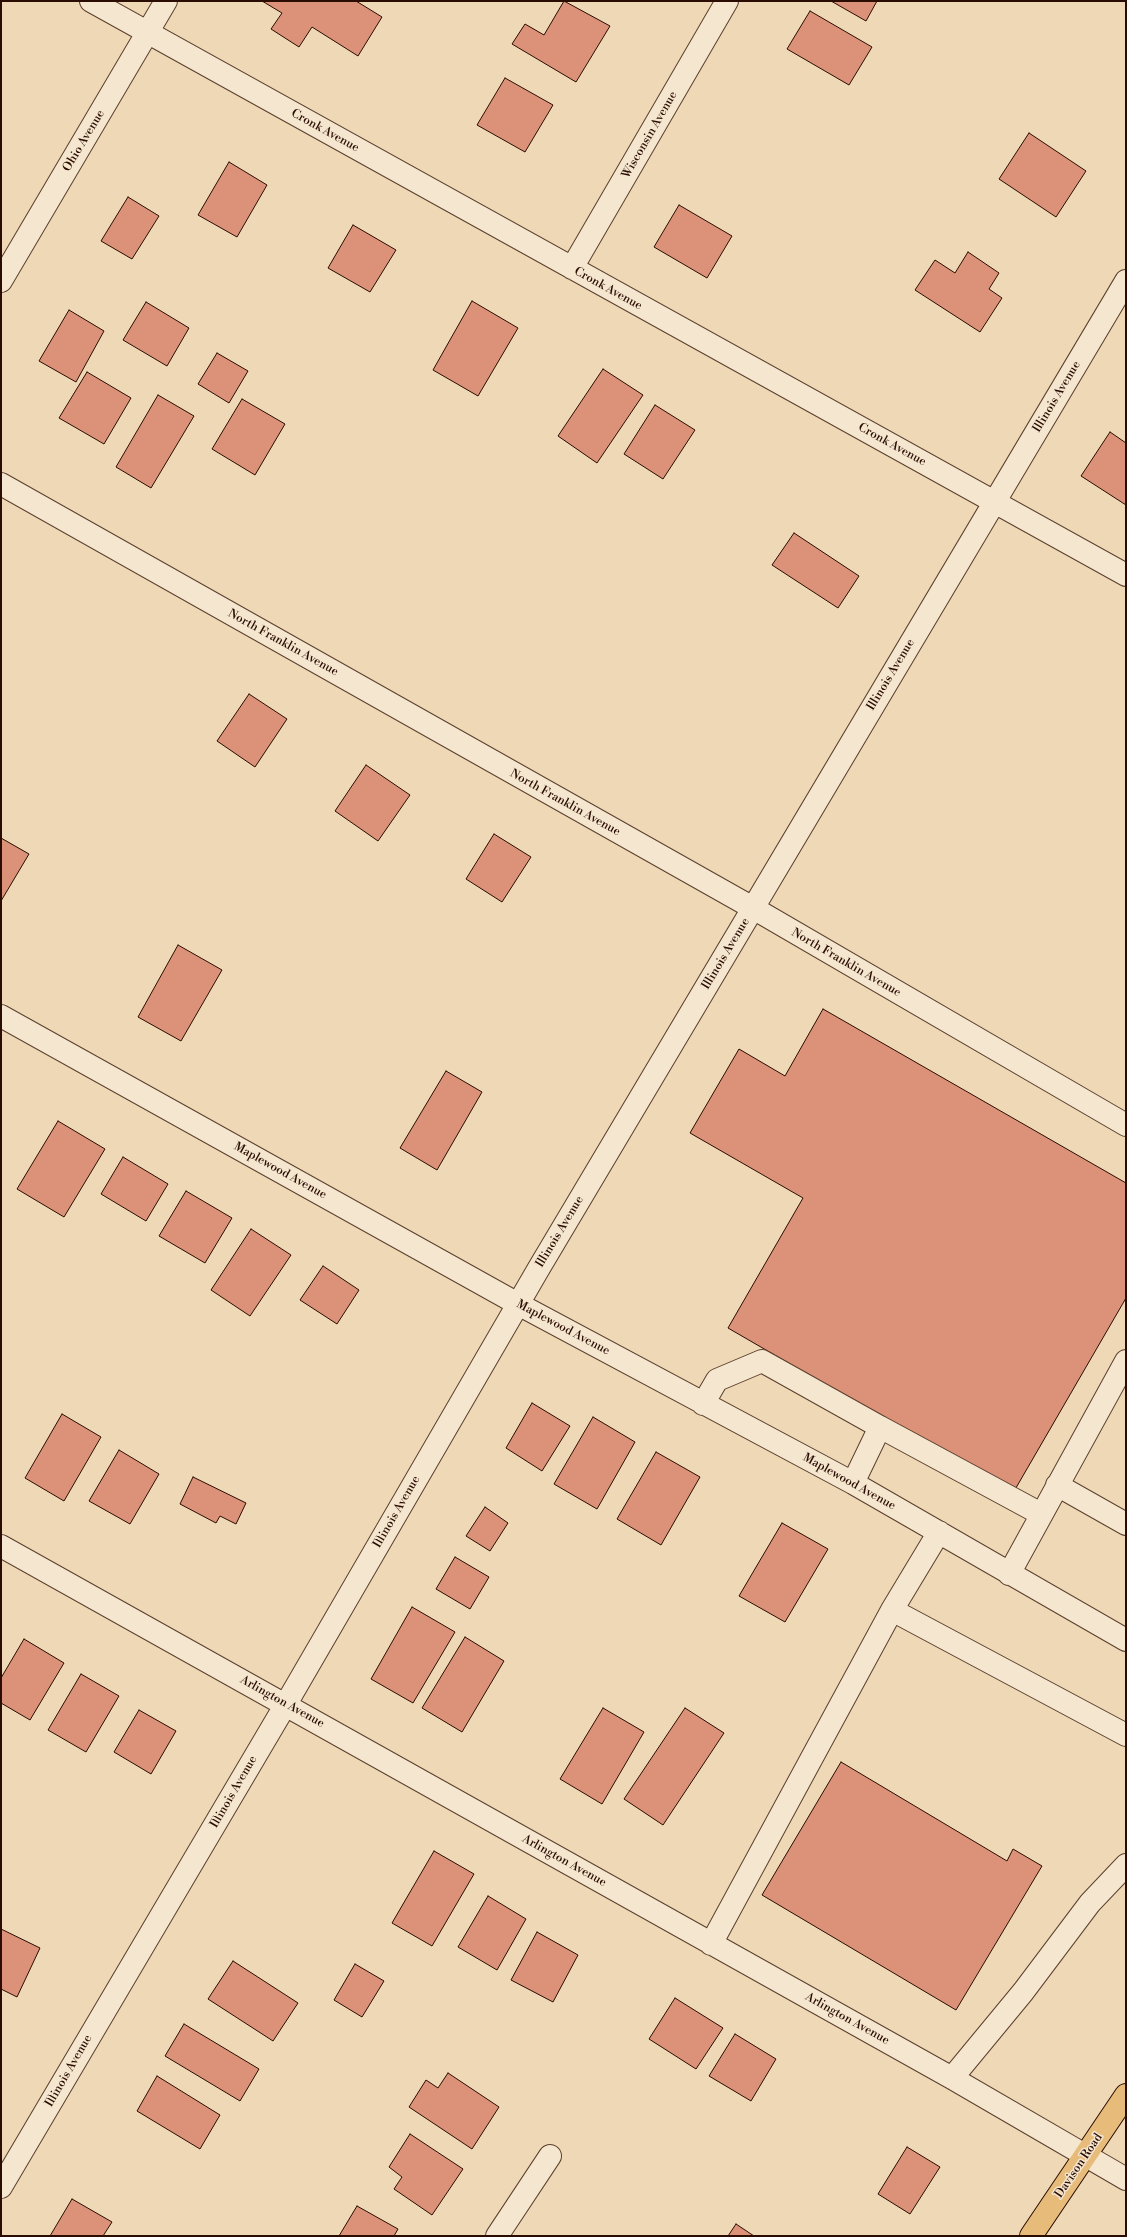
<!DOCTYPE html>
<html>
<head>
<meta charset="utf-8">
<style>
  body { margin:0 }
  #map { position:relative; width:1127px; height:2237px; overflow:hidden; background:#eed8b5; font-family:"Libre Bodoni",serif }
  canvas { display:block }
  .frame { position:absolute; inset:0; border:2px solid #2a0c00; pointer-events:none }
</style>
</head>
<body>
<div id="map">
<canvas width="1127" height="2237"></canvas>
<div class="frame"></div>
</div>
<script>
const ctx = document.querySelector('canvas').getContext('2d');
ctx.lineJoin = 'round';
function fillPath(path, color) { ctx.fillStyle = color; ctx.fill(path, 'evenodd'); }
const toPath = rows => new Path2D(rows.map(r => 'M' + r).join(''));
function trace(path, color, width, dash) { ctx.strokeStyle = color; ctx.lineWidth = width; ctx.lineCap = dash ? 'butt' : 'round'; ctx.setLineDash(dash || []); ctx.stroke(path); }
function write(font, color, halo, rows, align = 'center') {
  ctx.font = font + ' "Libre Bodoni",serif'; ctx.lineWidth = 3; ctx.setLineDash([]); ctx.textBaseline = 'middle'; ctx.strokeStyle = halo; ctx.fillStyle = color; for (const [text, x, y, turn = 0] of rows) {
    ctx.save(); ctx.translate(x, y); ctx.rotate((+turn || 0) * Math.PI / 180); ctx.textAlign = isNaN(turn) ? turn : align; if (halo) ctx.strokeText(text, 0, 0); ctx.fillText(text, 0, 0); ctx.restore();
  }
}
const building = toPath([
  [262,1,356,1,382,17,358,56,312,27,299,47,271,29,282,13,262,1],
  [564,1,610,26,576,82,512,44,525,24,544,35,564,1],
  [831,1,877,1,866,21,831,1],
  [810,11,872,47,849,85,787,49,810,11],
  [505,78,553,105,525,152,477,125,505,78],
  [1029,133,1086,171,1056,217,999,179,1029,133],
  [229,162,267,185,237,237,198,215,229,162],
  [128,197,159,216,132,259,101,241,128,197],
  [679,205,732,236,707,278,654,247,679,205],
  [353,225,396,250,370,292,328,268,353,225],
  [968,252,999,273,989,289,1002,298,980,332,915,290,935,260,955,273,968,252],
  [472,301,518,328,478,396,433,370,472,301],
  [146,302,189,328,167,366,123,340,146,302],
  [69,310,104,331,76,382,39,361,69,310],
  [217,353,248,371,229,403,198,384,217,353],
  [603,369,643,395,597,463,558,436,603,369],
  [87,372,131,398,104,444,59,418,87,372],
  [158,395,194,416,151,488,116,467,158,395],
  [242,399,285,424,255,475,212,449,242,399],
  [655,405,695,430,663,479,624,454,655,405],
  [1110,432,1126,443,1126,505,1081,476,1110,432],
  [794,533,859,576,838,608,772,565,794,533],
  [249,694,287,719,255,767,217,741,249,694],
  [366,765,410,795,378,841,335,811,366,765],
  [494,834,531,857,502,902,466,879,494,834],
  [1,838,29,854,1,901,1,838],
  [178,945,222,970,181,1041,138,1017,178,945],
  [823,1009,1126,1183,1126,1298,1013,1493,728,1328,803,1198,690,1133,739,1049,785,1076,823,1009],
  [446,1071,482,1092,437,1170,400,1148,446,1071],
  [58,1121,105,1149,64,1217,17,1189,58,1121],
  [123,1157,168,1184,146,1221,101,1194,123,1157],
  [186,1191,232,1218,205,1263,159,1236,186,1191],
  [251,1229,291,1255,250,1316,211,1290,251,1229],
  [323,1266,359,1290,337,1324,300,1300,323,1266],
  [532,1403,570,1426,542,1471,506,1448,532,1403],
  [62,1414,101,1437,64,1501,25,1478,62,1414],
  [593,1417,635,1442,597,1509,554,1484,593,1417],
  [119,1450,159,1474,130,1524,89,1501,119,1450],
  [656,1452,700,1477,661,1545,617,1519,656,1452],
  [193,1477,246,1503,236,1524,220,1516,216,1523,180,1504,193,1477],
  [485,1507,508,1523,490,1551,466,1536,485,1507],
  [782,1523,828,1549,785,1622,739,1596,782,1523],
  [455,1557,489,1577,470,1609,436,1589,455,1557],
  [412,1607,455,1632,413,1703,371,1679,412,1607],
  [465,1637,504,1661,462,1732,422,1708,465,1637],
  [24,1639,64,1663,30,1720,1,1703,1,1678,24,1639],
  [81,1674,119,1696,86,1752,48,1730,81,1674],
  [603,1708,644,1732,602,1804,560,1779,603,1708],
  [685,1708,724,1733,663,1825,624,1799,685,1708],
  [139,1710,176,1731,151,1774,114,1752,139,1710],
  [841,1762,1007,1861,1013,1849,1042,1866,956,2010,762,1895,841,1762],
  [434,1851,474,1874,432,1946,392,1923,434,1851],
  [488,1896,526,1919,497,1970,458,1947,488,1896],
  [1,1929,40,1948,17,1997,1,1989,1,1929],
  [537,1932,578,1955,553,2002,511,1980,537,1932],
  [233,1961,298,2003,273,2041,208,1999,233,1961],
  [355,1964,384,1981,362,2017,334,2000,355,1964],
  [675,1998,723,2028,696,2069,649,2039,675,1998],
  [184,2024,259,2069,240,2101,165,2056,184,2024],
  [735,2034,776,2059,751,2101,709,2076,735,2034],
  [448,2073,499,2107,472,2149,409,2107,426,2080,438,2088,448,2073],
  [157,2076,220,2115,200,2149,137,2111,157,2076],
  [410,2134,463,2169,432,2215,394,2189,402,2177,389,2167,410,2134],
  [907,2147,940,2167,910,2214,878,2194,907,2147],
  [72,2199,112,2222,103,2236,50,2236,72,2199],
  [357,2206,398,2229,394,2236,339,2236,357,2206],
  [736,2224,754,2236,728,2236,736,2224]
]);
const minor = toPath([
  [91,1,1126,575],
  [572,268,727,1],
  [1,281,166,1],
  [1,484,753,908,1126,1125],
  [1,1016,518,1304,853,1483,1126,1640],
  [703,1404,717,1380,762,1361,880,1427,853,1483],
  [880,1427,1041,1514],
  [1057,1485,1126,1524],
  [1,1546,952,2078,1126,2179],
  [1009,1574,1126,1361],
  [892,1610,1126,1735],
  [711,1944,892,1610,939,1532],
  [952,2078,1023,1992,1090,1903,1126,1865],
  [1,2187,286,1704,539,1268,1126,281],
  [497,2236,550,2156]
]);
const major = toPath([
  [1031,2236,1126,2095]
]);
const streetNames = [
  ["Cronk Avenue",325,131,29],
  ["Wisconsin Avenue",650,135,-60],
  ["Ohio Avenue",84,141,-59],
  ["Cronk Avenue",608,289,29],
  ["Illinois Avenue",1057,397,-59],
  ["Cronk Avenue",892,445,29],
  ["North Franklin Avenue",283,643,29],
  ["Illinois Avenue",891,675,-59],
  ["North Franklin Avenue",565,803,29],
  ["Illinois Avenue",726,954,-59],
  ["North Franklin Avenue",846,963,30],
  ["Maplewood Avenue",280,1171,29],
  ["Illinois Avenue",560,1232,-59],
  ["Maplewood Avenue",563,1328,28],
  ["Maplewood Avenue",849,1482,29],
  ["Illinois Avenue",397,1512,-60],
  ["Arlington Avenue",282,1702,29],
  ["Illinois Avenue",234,1792,-60],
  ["Arlington Avenue",564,1861,29],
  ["Arlington Avenue",847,2019,29],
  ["Illinois Avenue",69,2071,-60],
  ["Davison Road",1079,2166,-56]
];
fillPath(building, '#dc9278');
trace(building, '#2a0c00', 1);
trace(minor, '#5b3f2d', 24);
trace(major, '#2a0c00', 24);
trace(minor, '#f4e6cf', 22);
trace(major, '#e7bc7a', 22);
write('12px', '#2a0c00', '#f4e6cf', streetNames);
</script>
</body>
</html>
